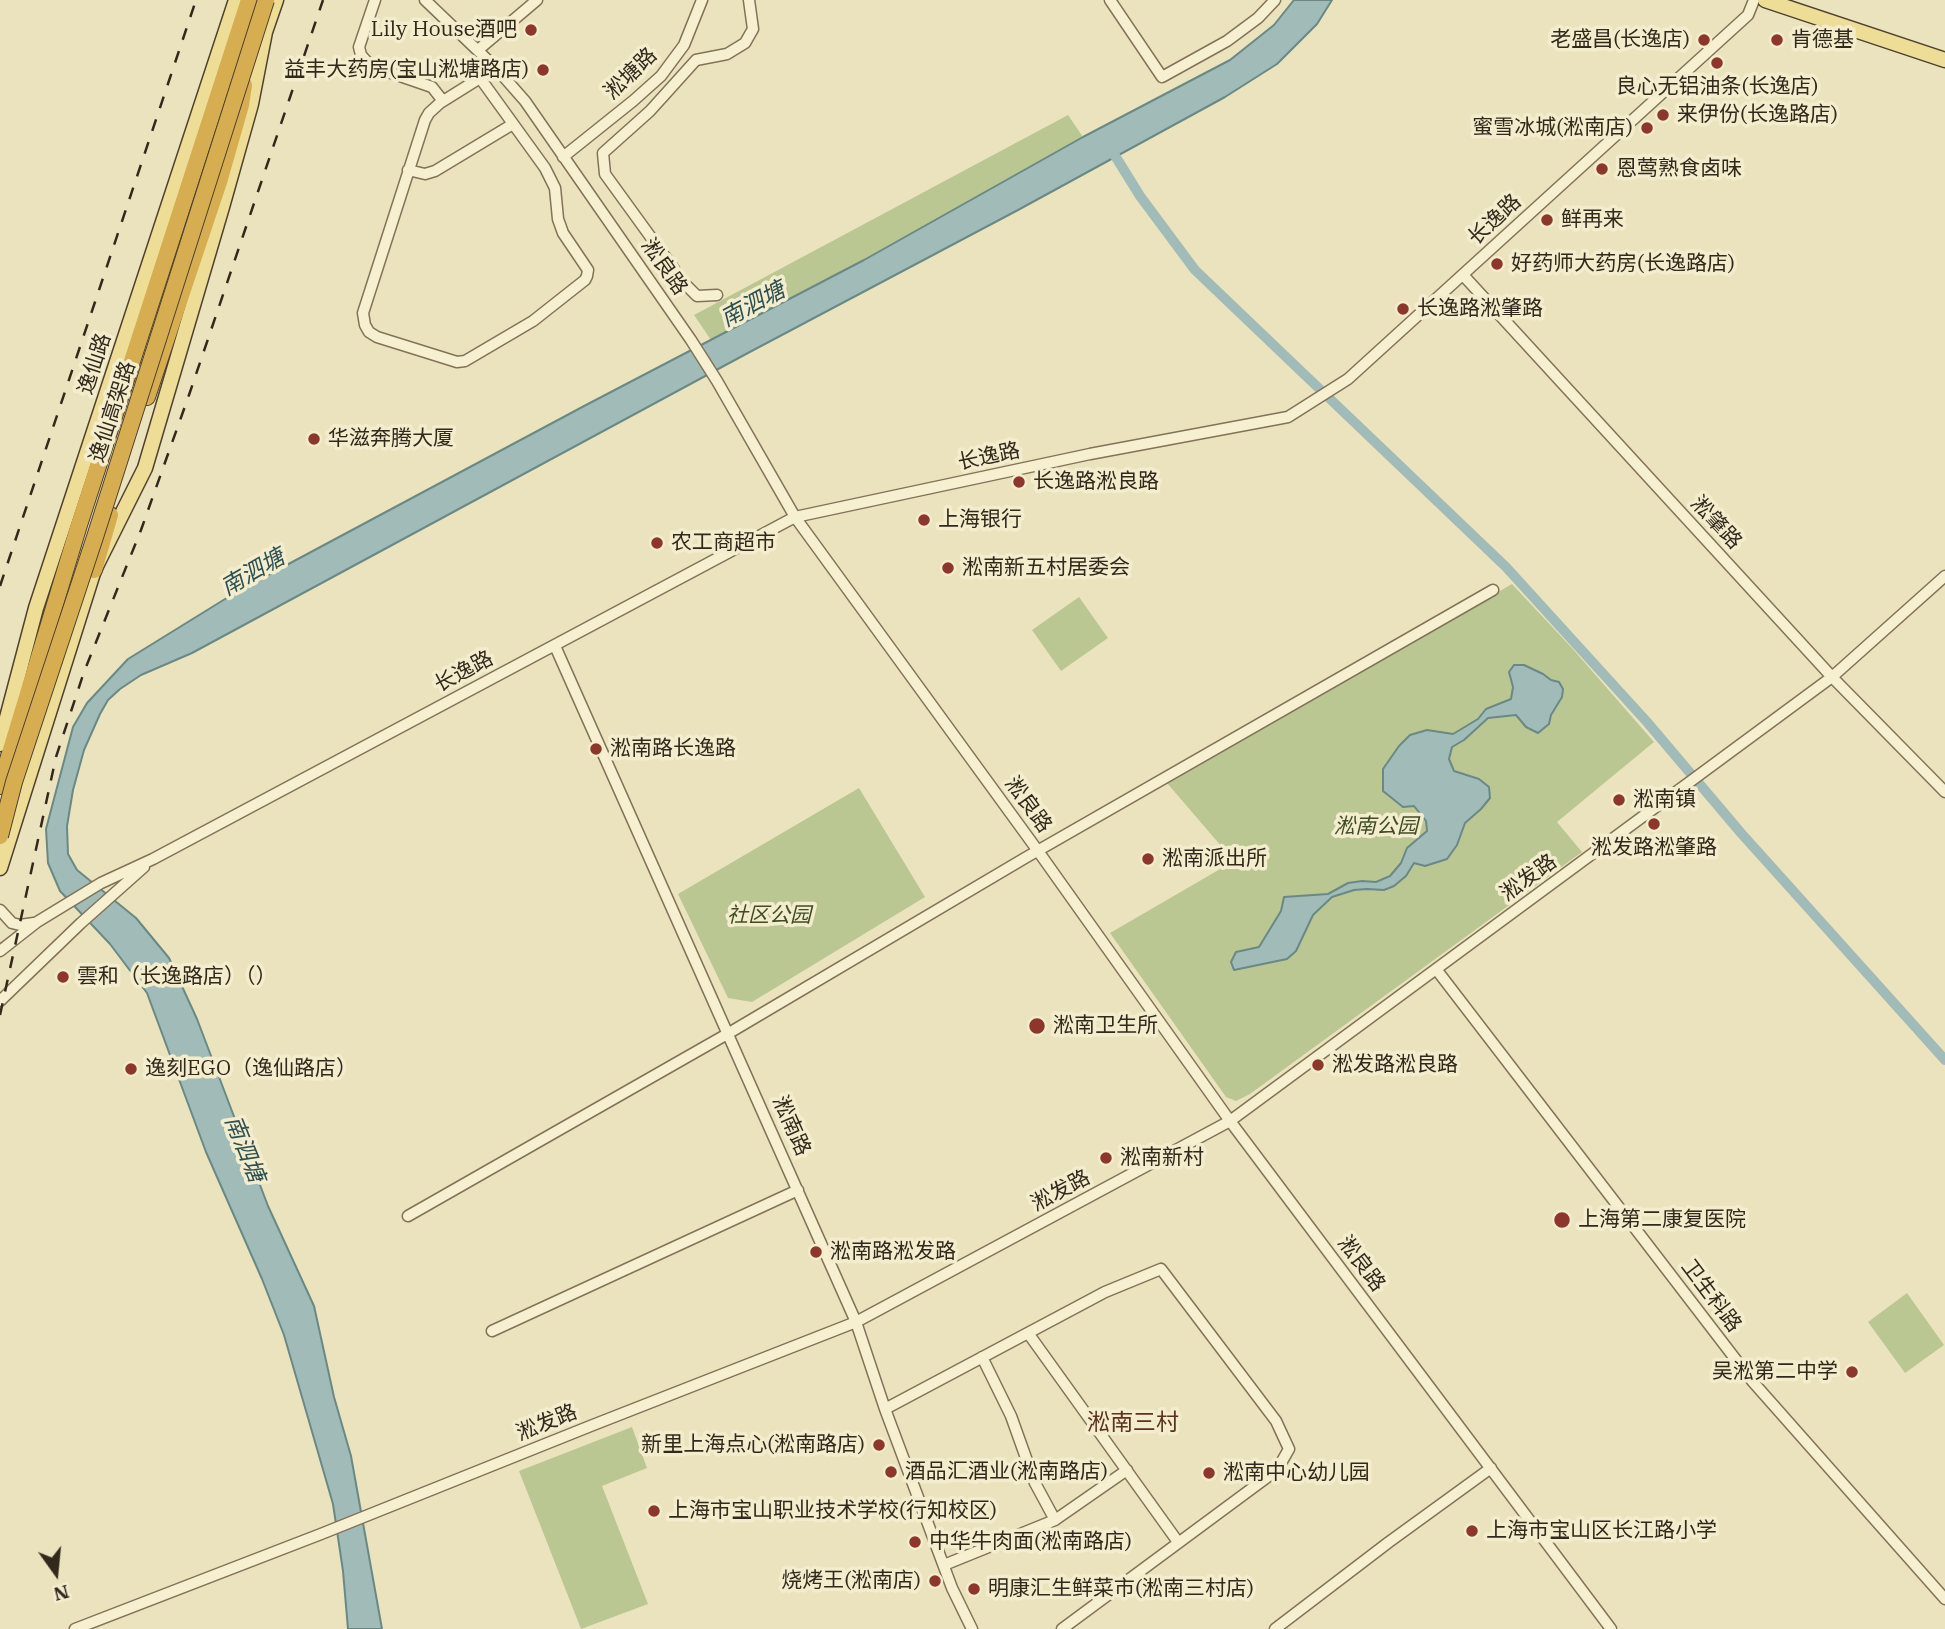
<!DOCTYPE html>
<html>
<head>
<meta charset="utf-8">
<style>
  body { margin:0 }
  #map { position:relative; width:1945px; height:1629px; overflow:hidden; background:#ebe3be; font-family:"IBM Plex Serif",serif }
  canvas { display:block }
  .north { position:absolute; left:21px; top:1538px; width:70px; height:70px; -webkit-text-stroke:5px #f3eccd; paint-order:stroke; rotate:165deg; font-size:19px; font-weight:700; line-height:28px; text-align:center; color:#32291c }
  .north::after { content:''; display:block; margin:auto; width:24px; height:32px; background:#32291c; clip-path:polygon(50% 0,100% 100%,50% 72%,0 100%) }
</style>
</head>
<body>
<div id="map">
<canvas width="1945" height="1629"></canvas>
<div class="north">N</div>
</div>
<script>
const ctx = document.querySelector('canvas').getContext('2d');
ctx.lineJoin = 'round';
function fillPath(path, color) { ctx.fillStyle = color; ctx.fill(path, 'evenodd'); }
const toPath = rows => new Path2D(rows.map(r => 'M' + r).join(''));
function trace(path, color, width, dash) { ctx.strokeStyle = color; ctx.lineWidth = width; ctx.lineCap = dash ? 'butt' : 'round'; ctx.setLineDash(dash || []); ctx.stroke(path); }
function write(font, color, halo, rows, align = 'center') {
  ctx.font = font + ' "IBM Plex Serif","Noto Sans SC",serif'; ctx.lineWidth = 7; ctx.setLineDash([]); ctx.textBaseline = 'middle'; ctx.strokeStyle = halo; ctx.fillStyle = color; for (const [text, x, y, turn = 0] of rows) {
    ctx.save(); ctx.translate(x, y); ctx.rotate((+turn || 0) * Math.PI / 180); ctx.textAlign = isNaN(turn) ? turn : align; if (halo) ctx.strokeText(text, 0, 0); ctx.fillText(text, 0, 0); ctx.restore();
  }
}
const green = toPath([
  [1068,115,1083,137,864,260,711,340,694,315],
  [1512,584,1572,648,1654,742,1557,822,1582,852,1250,1094,1236,1101,1226,1097,1110,933,1234,861,1167,783],
  [1079,597,1108,638,1061,671,1032,630],
  [859,788,925,897,752,1002,728,998,678,894],
  [1907,1293,1944,1345,1905,1373,1868,1322],
  [632,1427,647,1468,602,1486,648,1604,581,1629,519,1471]
]);
const water = toPath([
  [1294,0,1332,0,1317,24,1277,64,1225,97,1018,210,746,354,192,653,141,675,120,689,108,700,100,714,84,750,73,790,67,826,68,854,77,870,136,918,169,958,197,1019,268,1206,314,1306,334,1397,351,1456,382,1629,348,1629,343,1571,333,1504,284,1335,262,1279,206,1152,147,993,110,944,60,891,48,863,46,829,73,727,87,703,128,659,238,591,586,405,864,260,1083,137,1230,60,1274,25,1294,0],
  [1514,665,1524,665,1543,674,1551,680,1559,682,1563,689,1562,697,1551,715,1549,724,1538,733,1526,727,1516,715,1488,718,1464,740,1452,747,1449,759,1454,771,1479,779,1489,787,1490,798,1481,809,1465,823,1457,845,1447,859,1425,866,1414,863,1406,876,1394,886,1384,890,1367,889,1354,890,1332,897,1313,915,1296,951,1287,959,1234,970,1231,962,1236,952,1259,947,1281,911,1284,897,1328,894,1348,883,1362,881,1376,882,1390,876,1401,863,1407,848,1427,831,1426,821,1414,806,1403,807,1383,791,1383,769,1399,746,1410,735,1427,730,1453,734,1478,719,1486,709,1511,699,1513,687,1509,672,1514,665]
]);
const canal = toPath([
  [1109,146,1140,196,1195,270,1506,567,1647,722,1741,833,1945,1060]
]);
const minor = toPath([
  [375,0,359,47,361,55,371,66,432,87,443,101],
  [425,0,496,68,525,101,691,340,717,381,795,517,1038,851,1230,1121,1611,1629],
  [1110,0,1162,77,1227,41,1258,18,1275,0],
  [478,50,537,0],
  [480,78,545,168,555,188,558,219,563,233,588,270,587,276,585,280,533,321,465,361,457,362,377,337,369,332,365,325,363,313,425,120,429,113,440,103,480,78,490,72,496,68],
  [563,157,633,101,661,76,684,45,702,0],
  [408,170,425,174,435,171,513,124],
  [1463,275,1832,677,1945,792],
  [717,295,697,296,684,283,605,174,603,153,650,111,696,60,727,54,745,43,753,29,749,0],
  [555,646,856,1322,885,1409,952,1588,972,1629],
  [0,910,12,923,20,925,34,923],
  [0,951,37,922,101,883,153,859,795,517,1090,454,1288,417,1348,379,1748,15,1754,0],
  [1436,969,1753,1382,1945,1599],
  [0,1001,81,923,144,867],
  [408,1216,729,1033,1025,858,1493,590],
  [492,1331,798,1190],
  [1028,1333,1178,1542],
  [885,1409,1105,1292,1161,1269,1276,1421,1289,1449,1277,1470,1262,1481,1062,1629],
  [1055,1520,1127,1470],
  [944,1565,1055,1520,1035,1483,1011,1416,982,1357],
  [75,1629,321,1534,593,1425,856,1322,1230,1121,1832,677,1945,576],
  [1275,1629,1389,1542,1491,1468]
]);
const major = toPath([
  [1765,0,1945,60],
  [0,744,36,608,236,0],
  [0,868,94,570,145,468,222,207,251,104,265,32,276,0]
]);
const highway = toPath([
  [147,397,219,182,241,105,244,85],
  [94,570,110,515],
  [0,786,79,525,249,0]
]);
const rail = toPath([
  [0,586,196,0],
  [0,1015,56,757,84,672,141,530,189,395,323,0]
]);
const highwayBridge = toPath([
  [0,836,14,782,95,537,266,0]
]);
const markers = [
  [531,30,7,"#8d372c"],
  [1704,40,7,"#8d372c"],
  [1777,40,7,"#8d372c"],
  [1717,63,7,"#8d372c"],
  [543,70,7,"#8d372c"],
  [1663,115,7,"#8d372c"],
  [1647,128,7,"#8d372c"],
  [1602,169,7,"#8d372c"],
  [1547,220,7,"#8d372c"],
  [1497,264,7,"#8d372c"],
  [1403,309,7,"#8d372c"],
  [314,439,7,"#8d372c"],
  [1019,482,7,"#8d372c"],
  [924,520,7,"#8d372c"],
  [657,543,7,"#8d372c"],
  [948,568,7,"#8d372c"],
  [596,749,7,"#8d372c"],
  [1619,800,7,"#8d372c"],
  [1654,824,7,"#8d372c"],
  [1148,859,7,"#8d372c"],
  [63,977,7,"#8d372c"],
  [1037,1026,9,"#8d372c"],
  [1318,1065,7,"#8d372c"],
  [131,1069,7,"#8d372c"],
  [1106,1158,7,"#8d372c"],
  [1562,1220,9,"#8d372c"],
  [816,1252,7,"#8d372c"],
  [1852,1372,7,"#8d372c"],
  [879,1445,7,"#8d372c"],
  [891,1472,7,"#8d372c"],
  [1209,1473,7,"#8d372c"],
  [654,1511,7,"#8d372c"],
  [1472,1531,7,"#8d372c"],
  [915,1542,7,"#8d372c"],
  [935,1581,7,"#8d372c"],
  [974,1589,7,"#8d372c"]
];
const poiNames = [
  ["Lily House酒吧",517,30,"right"],
  ["老盛昌(长逸店)",1690,40,"right"],
  ["肯德基",1791,40],
  ["益丰大药房(宝山淞塘路店)",529,70,"right"],
  ["良心无铝油条(长逸店)",1717,87,"center"],
  ["来伊份(长逸路店)",1677,115],
  ["蜜雪冰城(淞南店)",1633,128,"right"],
  ["恩莺熟食卤味",1616,169],
  ["鲜再来",1561,220],
  ["好药师大药房(长逸路店)",1511,264],
  ["长逸路淞肇路",1417,309],
  ["华滋奔腾大厦",328,439],
  ["长逸路淞良路",1033,482],
  ["上海银行",938,520],
  ["农工商超市",671,543],
  ["淞南新五村居委会",962,568],
  ["淞南路长逸路",610,749],
  ["淞南镇",1633,800],
  ["淞发路淞肇路",1654,848,"center"],
  ["淞南派出所",1162,859],
  ["雲和（长逸路店）（）",77,977],
  ["淞南卫生所",1053,1026],
  ["淞发路淞良路",1332,1065],
  ["逸刻EGO（逸仙路店）",145,1069],
  ["淞南新村",1120,1158],
  ["上海第二康复医院",1578,1220],
  ["淞南路淞发路",830,1252],
  ["吴淞第二中学",1838,1372,"right"],
  ["新里上海点心(淞南路店)",865,1445,"right"],
  ["酒品汇酒业(淞南路店)",905,1472],
  ["淞南中心幼儿园",1223,1473],
  ["上海市宝山职业技术学校(行知校区)",668,1511],
  ["上海市宝山区长江路小学",1486,1531],
  ["中华牛肉面(淞南路店)",929,1542],
  ["烧烤王(淞南店)",921,1581,"right"],
  ["明康汇生鲜菜市(淞南三村店)",988,1589]
];
const streetNames = [
  ["淞塘路",631,74,-44],
  ["长逸路",1495,220,-43],
  ["淞良路",664,267,55],
  ["逸仙路",95,364,-72],
  ["逸仙高架路",113,412,-72],
  ["长逸路",989,457,-12],
  ["淞肇路",1716,523,47],
  ["长逸路",464,672,-28],
  ["淞良路",1028,805,54],
  ["淞发路",1529,878,-36],
  ["淞南路",791,1126,66],
  ["淞发路",1061,1191,-28],
  ["淞良路",1361,1264,53],
  ["卫生科路",1711,1296,53],
  ["淞发路",547,1423,-22]
];
const parkNames = [
  ["淞南公园",1376,827],
  ["社区公园",769,916]
];
const waterNames = [
  ["南泗塘",753,305,-28],
  ["南泗塘",253,573,-30],
  ["南泗塘",244,1149,68]
];
const neighbourhoodNames = [
  ["淞南三村",1133,1423]
];
fillPath(green, '#bbc793');
fillPath(water, '#a1bcb8');
trace(water, '#6a8985', 2);
trace(canal, '#a1bcb8', 10);
trace(minor, '#827358', 13);
trace(major, '#4f412d', 17);
trace(highway, '#4f412d', 18);
trace(minor, '#f6f0d1', 10);
trace(major, '#eddd97', 14);
trace(highway, '#d7ad52', 16);
trace(rail, '#32291c', 2.5, [12, 12]);
trace(highwayBridge, '#4f412d', 18, []);
trace(highwayBridge, '#d7ad52', 16);
for (const [x, y, r, color] of markers) { const dot = new Path2D(); dot.arc(x, y, r, 0, 2 * Math.PI); ctx.fillStyle = color; ctx.fill(dot); trace(dot, '#f3eccd', 2.5); }
write('21px', '#32291c', '#f3eccd', poiNames, 'left');
write('21px', '#32291c', '#f3eccd', streetNames);
write('italic 21px', '#3e4d24', '#f3eccd', parkNames);
write('italic 23px', '#2c4f51', '#f3eccd', waterNames);
write('23px', '#5c321e', '#f3eccd', neighbourhoodNames);
</script>
</body>
</html>
